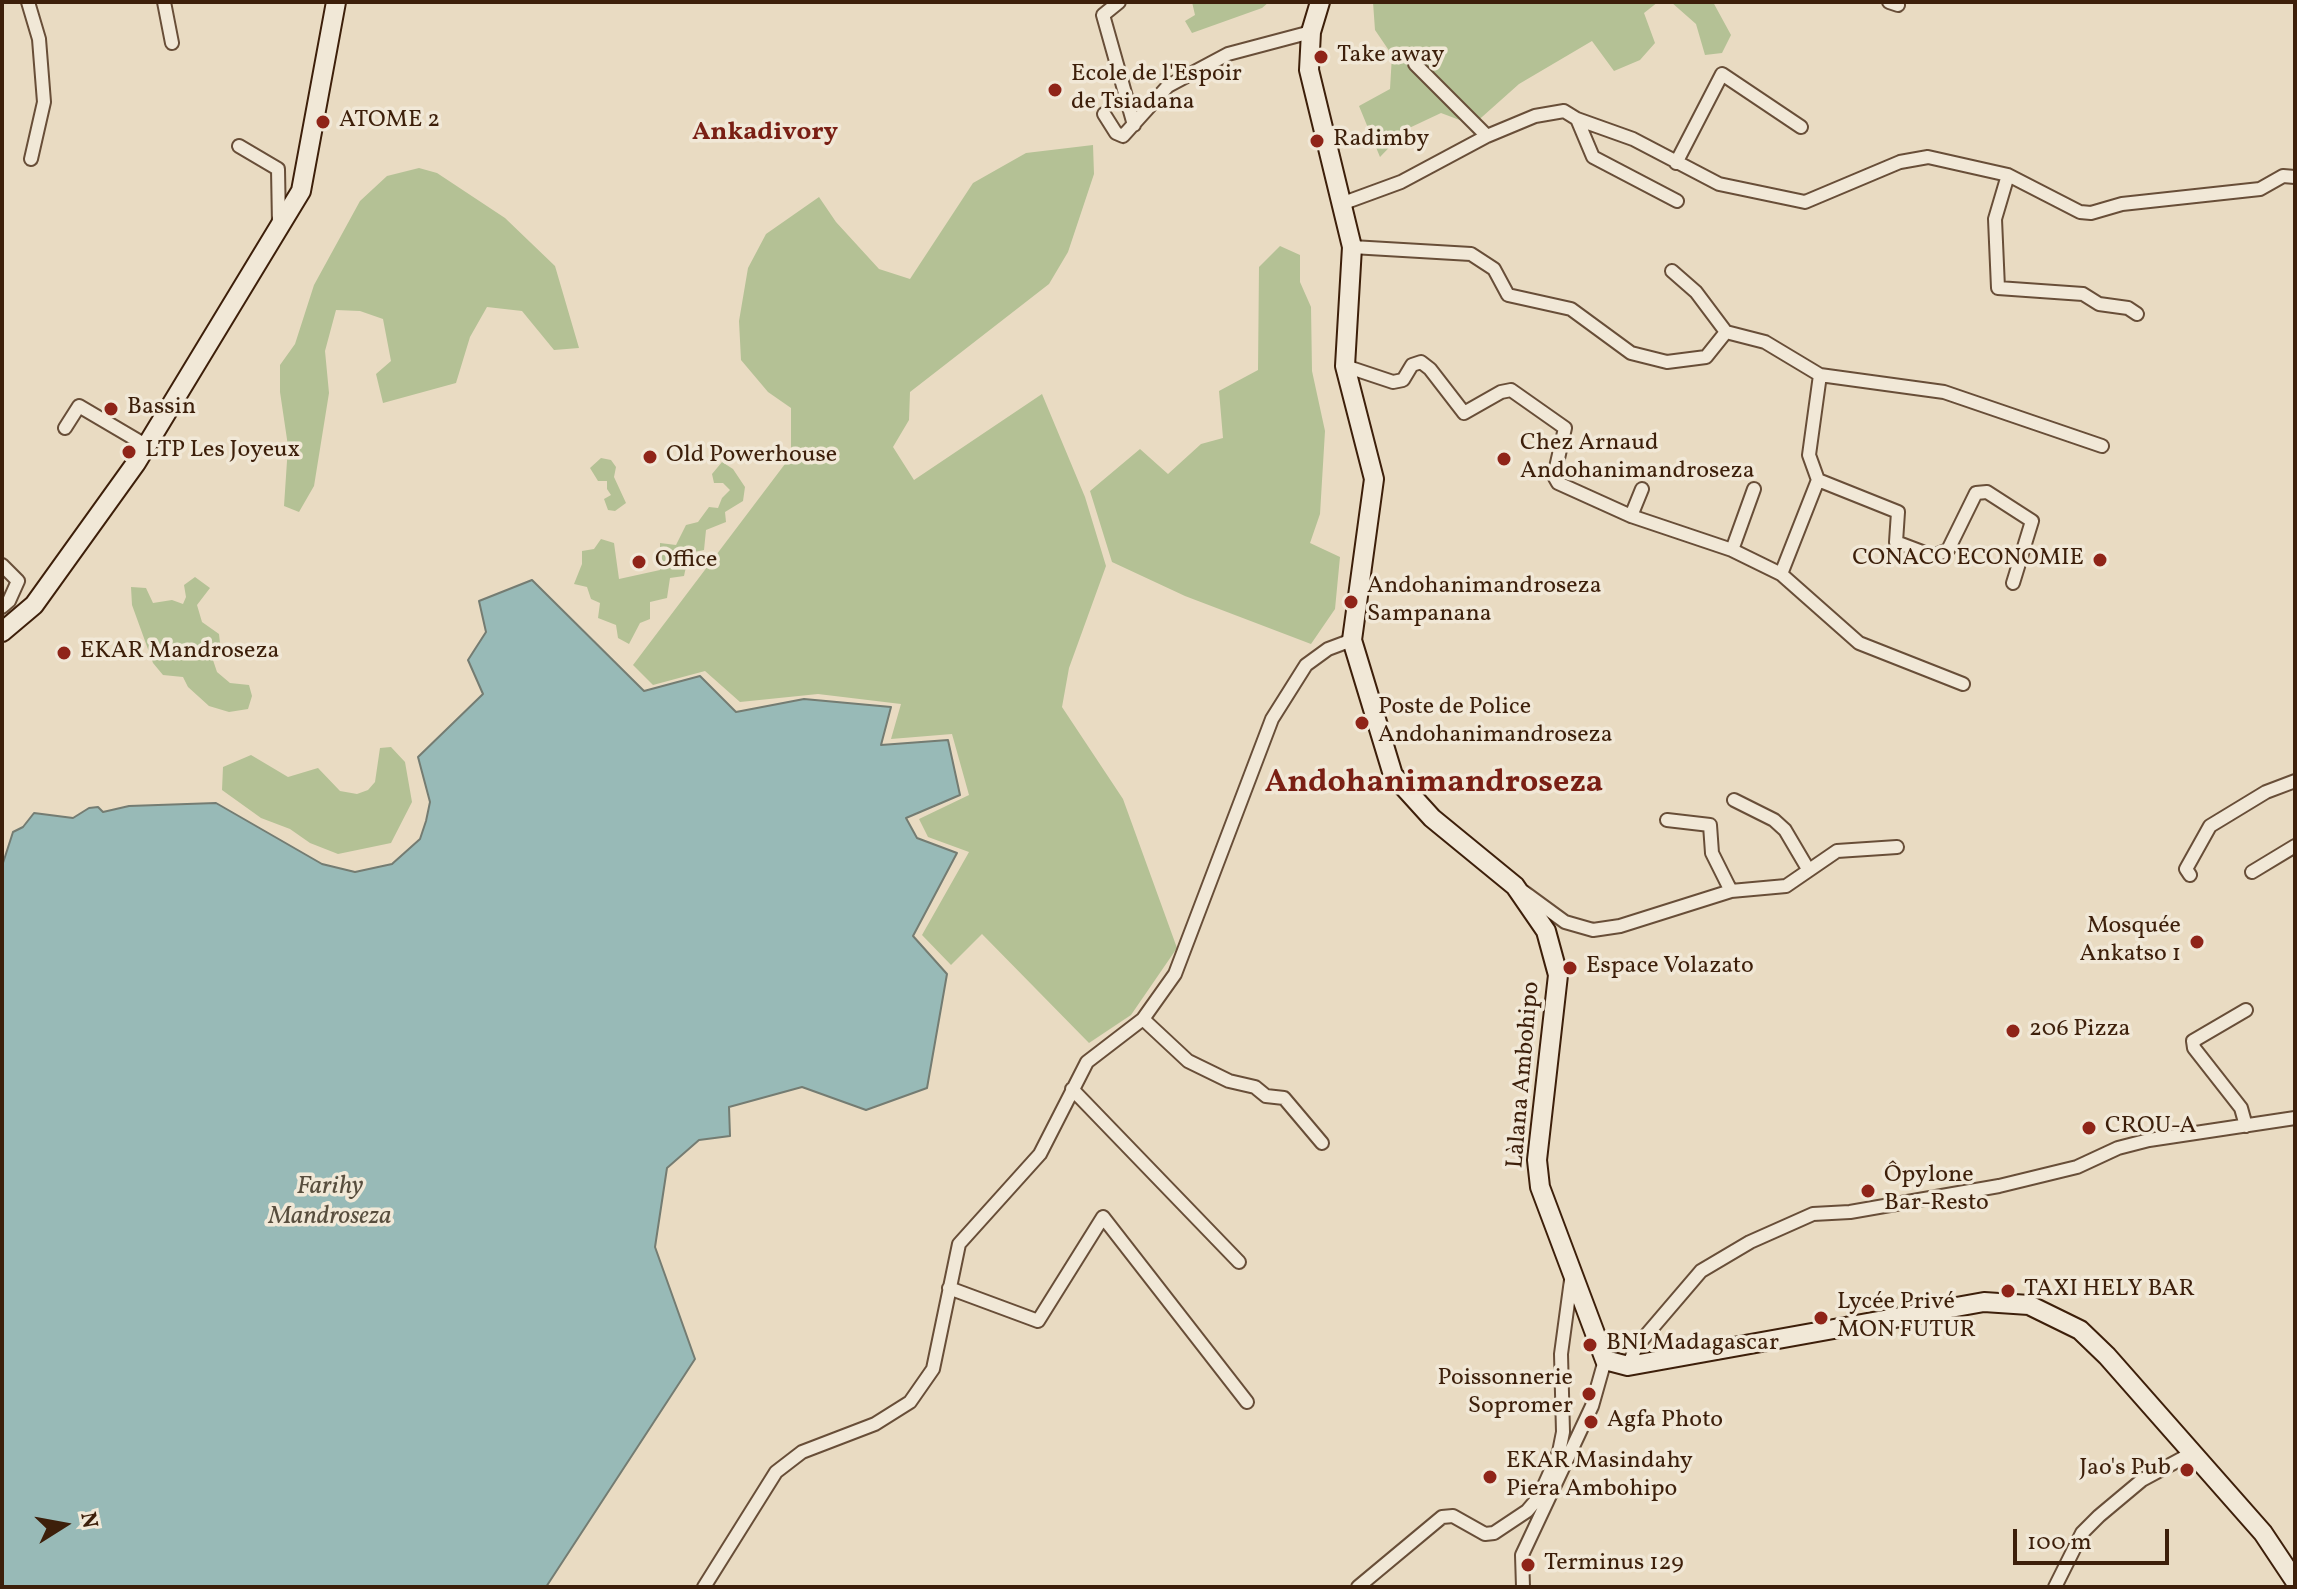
<!DOCTYPE html>
<html>
<head>
<meta charset="utf-8">
<style>
  body { margin:0 }
  #map { position:relative; width:2297px; height:1589px; overflow:hidden; background:#e9dbc2; font-family:Vollkorn,serif }
  canvas { display:block }
  .frame { position:absolute; inset:0; border:4px solid #3d1f0a; pointer-events:none }
  .north { position:absolute; left:24px; top:1485px; width:80px; height:80px; -webkit-text-stroke:6px #f1e8d7; paint-order:stroke; rotate:79deg; font-size:22px; font-weight:700; line-height:32px; text-align:center; color:#3d1f0a }
  .north::after { content:''; display:block; margin:auto; width:28px; height:36px; background:#3d1f0a; clip-path:polygon(50% 0,100% 100%,50% 72%,0 100%) }
  .scale { position:absolute; left:2013px; top:1529px; width:156px; height:36px; box-sizing:border-box; border:4px solid #3d1f0a; border-top:0; padding-left:10px; font-size:24px; line-height:28px; white-space:nowrap; color:#3d1f0a; -webkit-text-stroke:6px #f1e8d7; paint-order:stroke }
</style>
</head>
<body>
<div id="map">
<canvas width="2297" height="1589"></canvas>
<div class="frame"></div>
<div class="north">N</div>
<div class="scale">100 m</div>
</div>
<script>
const ctx = document.querySelector('canvas').getContext('2d');
ctx.lineJoin = 'round';
function fillPath(path, color) { ctx.fillStyle = color; ctx.fill(path, 'evenodd'); }
const toPath = rows => new Path2D(rows.map(r => 'M' + r).join(''));
function trace(path, color, width, dash) { ctx.strokeStyle = color; ctx.lineWidth = width; ctx.lineCap = dash ? 'butt' : 'round'; ctx.setLineDash(dash || []); ctx.stroke(path); }
function write(font, color, halo, rows, align = 'center') {
  ctx.font = font + ' Vollkorn,serif'; ctx.lineWidth = 7; ctx.setLineDash([]); ctx.textBaseline = 'middle'; ctx.strokeStyle = halo; ctx.fillStyle = color; for (const [text, x, y, turn = 0] of rows) {
    ctx.save(); ctx.translate(x, y); ctx.rotate((+turn || 0) * Math.PI / 180); ctx.textAlign = isNaN(turn) ? turn : align; if (halo) ctx.strokeText(text, 0, 0); ctx.fillText(text, 0, 0); ctx.restore();
  }
}
const green = toPath([
  [1192,2,1269,2,1262,8,1192,33,1185,21,1195,15],
  [1373,2,1658,2,1644,13,1655,43,1640,60,1614,71,1592,41,1519,84,1473,125,1441,113,1407,129,1380,157,1359,106,1390,89,1392,55,1375,30],
  [1671,2,1713,2,1731,35,1722,53,1705,55,1696,24],
  [1093,145,1094,174,1068,252,1049,284,910,392,909,420,893,447,914,480,1042,394,1085,497,1106,566,1069,668,1062,707,1123,799,1177,948,1131,1015,1089,1043,982,934,951,965,922,935,969,852,928,837,919,819,969,795,952,734,891,739,901,704,818,694,740,702,705,671,653,685,633,665,791,456,791,408,768,392,741,360,739,321,748,268,766,234,819,197,836,222,879,269,910,279,973,183,1026,153],
  [419,168,437,173,505,218,555,266,579,348,554,350,522,311,487,307,470,337,456,383,383,403,376,374,391,361,383,319,360,311,336,310,325,351,329,393,314,486,299,512,284,506,288,446,280,392,280,365,295,344,314,285,360,201,387,176],
  [1280,246,1300,255,1300,282,1311,307,1312,371,1325,431,1320,514,1310,543,1340,557,1335,609,1311,644,1185,596,1112,562,1090,491,1140,449,1168,474,1201,444,1223,438,1219,391,1258,370,1259,267],
  [601,458,611,460,616,467,614,477,626,503,615,511,608,510,604,499,611,495,607,489,607,481,598,481,590,468],
  [722,462,733,469,745,487,743,501,725,512,726,522,706,530,704,550,689,553,684,576,670,578,667,598,650,602,650,619,640,623,629,644,618,638,616,625,598,618,600,603,591,599,587,587,574,584,582,564,582,551,594,549,601,539,614,543,619,579,660,570,660,543,676,545,686,525,698,522,709,507,718,508,722,498,730,490,723,483,714,483,712,474],
  [195,577,210,588,197,605,202,622,219,634,220,643,209,648,217,672,230,683,249,685,252,696,248,709,229,712,209,706,188,687,183,677,163,675,153,663,132,605,131,587,146,588,153,603,172,600,183,604,186,597,184,585],
  [391,747,405,762,412,802,391,843,338,854,310,843,290,829,261,818,222,790,223,767,251,755,288,777,318,768,340,791,357,794,368,790,375,782,380,748]
]);
const water = toPath([
  [532,580,644,691,700,676,736,712,804,699,891,707,881,745,948,740,960,795,906,818,917,838,957,853,913,936,947,974,927,1088,866,1110,802,1087,729,1107,730,1136,699,1140,667,1168,655,1247,695,1359,546,1587,2,1587,2,866,13,832,23,827,34,813,73,818,89,808,98,807,103,812,129,806,216,803,322,864,355,872,392,864,420,839,426,821,430,802,418,757,483,694,468,660,486,632,479,601,532,580]
]);
const street = toPath([
  [28,2,39,39,44,102,31,159],
  [164,2,172,43],
  [1119,2,1103,15,1134,125],
  [1889,2,1898,5],
  [1415,64,1487,136],
  [1104,114,1116,133,1123,136,1168,86,1228,54,1311,32],
  [1577,119,1593,157,1677,201],
  [239,146,278,169,279,224],
  [1676,163,1722,74,1801,127],
  [2008,175,1995,219,1998,288,2083,294,2099,304,2128,308,2137,314],
  [1341,204,1401,182,1487,136,1535,116,1564,111,1577,119,1633,139,1719,184,1805,202,1900,162,1928,157,2008,175,2080,212,2091,213,2122,204,2260,189,2283,176,2295,177],
  [1352,247,1471,254,1494,269,1508,295,1571,309,1631,353,1667,362,1706,357,1726,332],
  [1672,271,1696,292,1726,332,1765,342,1820,375,1944,392,2102,446],
  [1345,366,1393,382,1403,380,1412,365,1421,362,1430,369,1464,413,1501,392,1511,390,1565,428,1554,476,1558,483,1631,516,1732,550,1781,574,1859,643,1963,684],
  [65,428,79,406,147,446],
  [1818,480,1809,455,1820,375],
  [1631,516,1642,489],
  [1732,550,1754,489],
  [2,565,18,581,9,601,2,607],
  [1781,574,1818,480,1898,512,1896,542,1933,556,1948,550,1976,493,1987,492,2032,521,2013,583],
  [1734,800,1774,820,1785,830,1808,869],
  [1667,820,1710,825,1712,853,1731,891],
  [2252,872,2295,846],
  [2190,875,2186,869,2210,826,2266,792,2295,781],
  [1524,892,1565,922,1593,930,1620,926,1731,891,1786,886,1837,851,1897,847],
  [1143,1019,1188,1061,1229,1081,1255,1087,1266,1096,1284,1098,1322,1143],
  [1072,1089,1239,1262],
  [2246,1126,2241,1108,2194,1048,2193,1041,2246,1010],
  [949,1288,1038,1321,1103,1217,1247,1402],
  [1628,1366,1636,1347,1701,1271,1750,1242,1813,1214,1850,1212,1999,1186,2077,1167,2118,1148,2149,1140,2295,1118],
  [704,1587,776,1472,802,1452,875,1424,910,1402,933,1369,959,1244,1040,1154,1087,1062,1143,1019,1175,974,1272,719,1306,665,1328,649,1352,640],
  [1358,1587,1442,1517,1453,1516,1485,1534,1494,1533,1527,1511,1539,1497,1559,1452,1563,1432,1561,1354,1571,1280],
  [1523,1587,1522,1555,1592,1406,1605,1360],
  [2055,1587,2082,1533,2099,1516,2142,1480,2194,1452]
]);
const secondary = toPath([
  [1320,2,1311,32,1309,70,1352,247,1345,366,1374,479,1352,640,1393,775,1432,818,1515,886,1546,931,1558,975,1537,1160,1540,1187,1605,1360,1628,1366,1984,1302,2029,1305,2080,1330,2107,1356,2263,1533,2295,1581],
  [2,632,34,605,136,463,301,191,336,2]
]);
const markers = [
  [1321,57,8,"#8f2418"],
  [1055,90,8,"#8f2418"],
  [323,122,8,"#8f2418"],
  [1317,141,8,"#8f2418"],
  [111,409,8,"#8f2418"],
  [129,452,8,"#8f2418"],
  [650,457,8,"#8f2418"],
  [1504,459,8,"#8f2418"],
  [2100,560,8,"#8f2418"],
  [639,562,8,"#8f2418"],
  [1351,602,8,"#8f2418"],
  [64,653,8,"#8f2418"],
  [1362,723,8,"#8f2418"],
  [2197,942,8,"#8f2418"],
  [1570,968,8,"#8f2418"],
  [2013,1031,8,"#8f2418"],
  [2089,1128,8,"#8f2418"],
  [1868,1191,8,"#8f2418"],
  [2008,1291,8,"#8f2418"],
  [1821,1318,8,"#8f2418"],
  [1590,1345,8,"#8f2418"],
  [1589,1394,8,"#8f2418"],
  [1591,1422,8,"#8f2418"],
  [2187,1470,8,"#8f2418"],
  [1490,1477,8,"#8f2418"],
  [1528,1565,8,"#8f2418"]
];
const poiNames = [
  ["Take away",1337,57],
  ["Ecole de l'Espoir",1071,76],
  ["de Tsiadana",1071,104],
  ["ATOME 2",339,122],
  ["Radimby",1333,141],
  ["Bassin",127,409],
  ["Chez Arnaud",1520,445],
  ["Andohanimandroseza",1520,473],
  ["LTP Les Joyeux",145,452],
  ["Old Powerhouse",666,457],
  ["CONACO ECONOMIE",2084,560,"right"],
  ["Office",655,562],
  ["Andohanimandroseza",1367,588],
  ["Sampanana",1367,616],
  ["EKAR Mandroseza",80,653],
  ["Poste de Police",1378,709],
  ["Andohanimandroseza",1378,737],
  ["Mosquée",2181,928,"right"],
  ["Ankatso 1",2181,956,"right"],
  ["Espace Volazato",1586,968],
  ["206 Pizza",2029,1031],
  ["CROU-A",2105,1128],
  ["Ôpylone",1884,1177],
  ["Bar-Resto",1884,1205],
  ["TAXI HELY BAR",2024,1291],
  ["Lycée Privé",1837,1304],
  ["MON FUTUR",1837,1332],
  ["BNI Madagascar",1606,1345],
  ["Poissonnerie",1573,1380,"right"],
  ["Sopromer",1573,1408,"right"],
  ["Agfa Photo",1607,1422],
  ["EKAR Masindahy",1506,1463],
  ["Piera Ambohipo",1506,1491],
  ["Jao's Pub",2171,1470,"right"],
  ["Terminus 129",1544,1565]
];
const streetNames = [
  ["Làlana Ambohipo",1525,1075,-85]
];
const neighbourhoodNames = [
  ["Ankadivory",765,134]
];
const waterNames = [
  ["Farihy",330,1188],
  ["Mandroseza",330,1218]
];
const districtNames = [
  ["Andohanimandroseza",1434,785]
];
fillPath(green, '#b4c195');
fillPath(water, '#98bab7');
trace(water, '#747c72', 2);
trace(street, '#684e38', 16);
trace(secondary, '#3d1f0a', 22);
trace(street, '#f1e8d7', 12);
trace(secondary, '#f1e8d7', 18);
for (const [x, y, r, color] of markers) { const dot = new Path2D(); dot.arc(x, y, r, 0, 2 * Math.PI); ctx.fillStyle = color; ctx.fill(dot); trace(dot, '#f1e8d7', 3); }
write('24px', '#3d1f0a', '#f1e8d7', poiNames, 'left');
write('24px', '#3d1f0a', '#f1e8d7', streetNames);
write('bold 26px', '#7a1f14', '#f1e8d7', neighbourhoodNames);
write('italic 26px', '#584e3e', '#f1e8d7', waterNames);
write('bold 32px', '#7a1f14', '#f1e8d7', districtNames);
</script>
</body>
</html>
